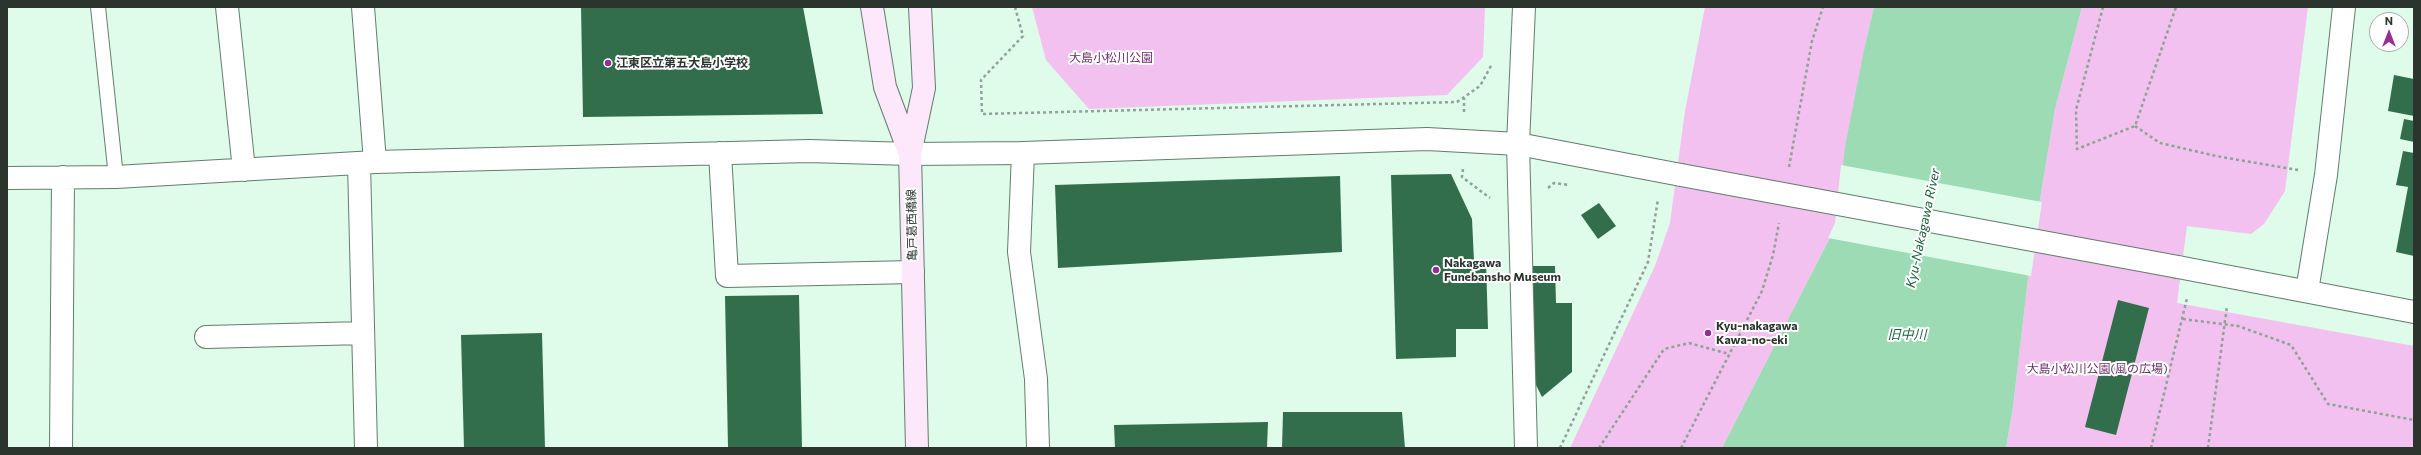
<!DOCTYPE html>
<html>
<head>
<meta charset="utf-8">
<style>
  body { margin:0 }
  #map { position:relative; width:2421px; height:455px; overflow:hidden; background:#dffbe9; font-family:Commissioner,sans-serif }
  canvas { display:block }
  .frame { position:absolute; inset:0; border:8px solid #2b352e; pointer-events:none }
  .north { position:absolute; left:2369px; top:12px; width:40px; height:40px; box-sizing:border-box; background:#fff; border:1px solid #aaaeab; border-radius:50%; rotate:0deg; font-size:11px; font-weight:700; line-height:16px; text-align:center; color:#2b352e }
  .north::after { content:''; display:block; margin:auto; width:14px; height:18px; background:#942e92; clip-path:polygon(50% 0,100% 100%,50% 72%,0 100%) }
</style>
</head>
<body>
<div id="map">
<canvas width="2421" height="455"></canvas>
<div class="frame"></div>
<div class="north">N</div>
</div>
<script>
const ctx = document.querySelector('canvas').getContext('2d');
ctx.lineJoin = 'round';
function fillPath(path, color) { ctx.fillStyle = color; ctx.fill(path, 'evenodd'); }
const toPath = rows => new Path2D(rows.map(r => 'M' + r).join(''));
function trace(path, color, width, dash) { ctx.strokeStyle = color; ctx.lineWidth = width; ctx.lineCap = dash ? 'butt' : 'round'; ctx.setLineDash(dash || []); ctx.stroke(path); }
function write(font, color, halo, rows, align = 'center') {
  ctx.font = font + ' Commissioner,"Noto Sans JP",sans-serif'; ctx.lineWidth = 4; ctx.setLineDash([]); ctx.textBaseline = 'middle'; ctx.strokeStyle = halo; ctx.fillStyle = color; for (const [text, x, y, turn = 0] of rows) {
    ctx.save(); ctx.translate(x, y); ctx.rotate((+turn || 0) * Math.PI / 180); ctx.textAlign = isNaN(turn) ? turn : align; if (halo) ctx.strokeText(text, 0, 0); ctx.fillText(text, 0, 0); ctx.restore();
  }
}
const green = toPath([
  [1032,7,1485,7,1483,57,1447,95,1089,109,1046,60],
  [1705,7,1874,7,1865,45,1837,224,1722,448,1570,448,1655,266,1670,223,1685,111],
  [2082,7,2308,7,2285,191,2264,224,2251,234,2187,226,2177,303,2414,346,2414,448,2006,448,2013,407,2031,253,2055,109]
]);
const water = toPath([
  [1874,7,2082,7,2055,109,2031,253,2013,407,2006,448,1722,448,1837,224,1845,147,1865,45]
]);
const pier = toPath([
  [1841,165,2042,202,2031,276,1828,238,1835,223]
]);
const building = toPath([
  [581,7,803,7,823,114,583,117],
  [2394,75,2414,79,2414,116,2388,111],
  [2404,119,2414,121,2414,142,2400,139],
  [2403,151,2414,153,2414,256,2396,252,2408,187,2396,185],
  [1451,174,1472,219,1474,261,1486,261,1488,329,1456,329,1456,357,1396,359,1391,175],
  [1340,176,1342,252,1058,268,1055,185],
  [1599,203,1616,226,1598,239,1581,215],
  [1532,266,1555,266,1556,303,1572,303,1572,372,1542,397,1532,377],
  [799,295,802,448,728,448,725,296],
  [2118,300,2149,308,2116,435,2085,427],
  [542,333,545,448,464,448,461,335],
  [1283,412,1402,412,1405,448,1282,448],
  [1268,422,1267,448,1115,448,1114,425]
]);
const path = toPath([
  [1015,7,1023,36,981,80,982,114,1457,102,1480,86,1492,64],
  [2103,7,2076,110,2077,149,2135,126,2176,7],
  [1464,112,1464,98],
  [2135,126,2160,143,2216,156,2298,170],
  [1789,167,1812,41,1823,7],
  [1463,169,1462,177,1490,198],
  [1548,188,1554,183,1569,185],
  [2183,319,2238,326,2291,345,2328,404,2414,420],
  [1560,448,1648,262,1658,199],
  [1599,448,1664,349,1689,343,1729,354],
  [1681,448,1762,291,1773,255,1779,223],
  [2151,448,2187,298],
  [2208,448,2227,306]
]);
const service = toPath([
  [98,7,116,177]
]);
const minor = toPath([
  [227,7,244,170],
  [363,7,375,162],
  [1518,144,1526,448],
  [720,153,727,276,913,272],
  [1023,153,1019,252,1036,379,1038,448],
  [359,163,366,448],
  [7,178,116,177,375,162,809,151,910,154],
  [206,337,363,333],
  [61,448,63,177]
]);
const tertiary = toPath([
  [1518,144,1524,7],
  [910,154,1023,153,1427,139,1518,144,1681,175],
  [2178,267,2414,312],
  [2307,291,2326,175,2344,7]
]);
const secondary = toPath([
  [872,7,885,87,910,154],
  [917,448,910,154,924,88,920,7]
]);
const tertiaryBridge = toPath([
  [1681,175,2178,267]
]);
const markers = [
  [608,63,4,"#942e92"],
  [1436,270,4,"#942e92"],
  [1708,333,4,"#942e92"]
];
const parkNames = [
  ["大島小松川公園",1111,58],
  ["大島小松川公園(風の広場)",2097,369]
];
const poiNames = [
  ["江東区立第五大島小学校",616,63],
  ["Nakagawa",1444,263],
  ["Funebansho Museum",1444,277],
  ["Kyu-nakagawa",1716,326],
  ["Kawa-no-eki",1716,340]
];
const streetNames = [
  ["亀戸葛西橋線",912,225,-91]
];
const waterNames = [
  ["Kyu-Nakagawa River",1923,228,-78],
  ["旧中川",1907,335]
];
fillPath(green, '#f2c1ef');
fillPath(water, '#9ddbb4');
fillPath(pier, '#dffbe9');
fillPath(building, '#336e4c');
trace(service, '#647c6c', 16);
trace(minor, '#647c6c', 24);
trace(tertiary, '#647c6c', 24);
trace(secondary, '#647c6c', 24);
trace(path, '#8ea295', 2.5, [3, 3]);
trace(service, '#fff', 14);
trace(minor, '#fff', 22);
trace(tertiary, '#fff', 22);
trace(secondary, '#fce8fa', 22);
trace(tertiaryBridge, '#647c6c', 24, []);
trace(tertiaryBridge, '#fff', 22);
for (const [x, y, r, color] of markers) { const dot = new Path2D(); dot.arc(x, y, r, 0, 2 * Math.PI); ctx.fillStyle = color; ctx.fill(dot); trace(dot, '#fff', 1.5); }
write('12px', '#6b3069', '#fff', parkNames);
write('bold 12px', '#2b352e', '#fff', poiNames, 'left');
write('12px', '#2b352e', '#fff', streetNames);
write('italic 13px', '#1a603c', '#fff', waterNames);
</script>
</body>
</html>
